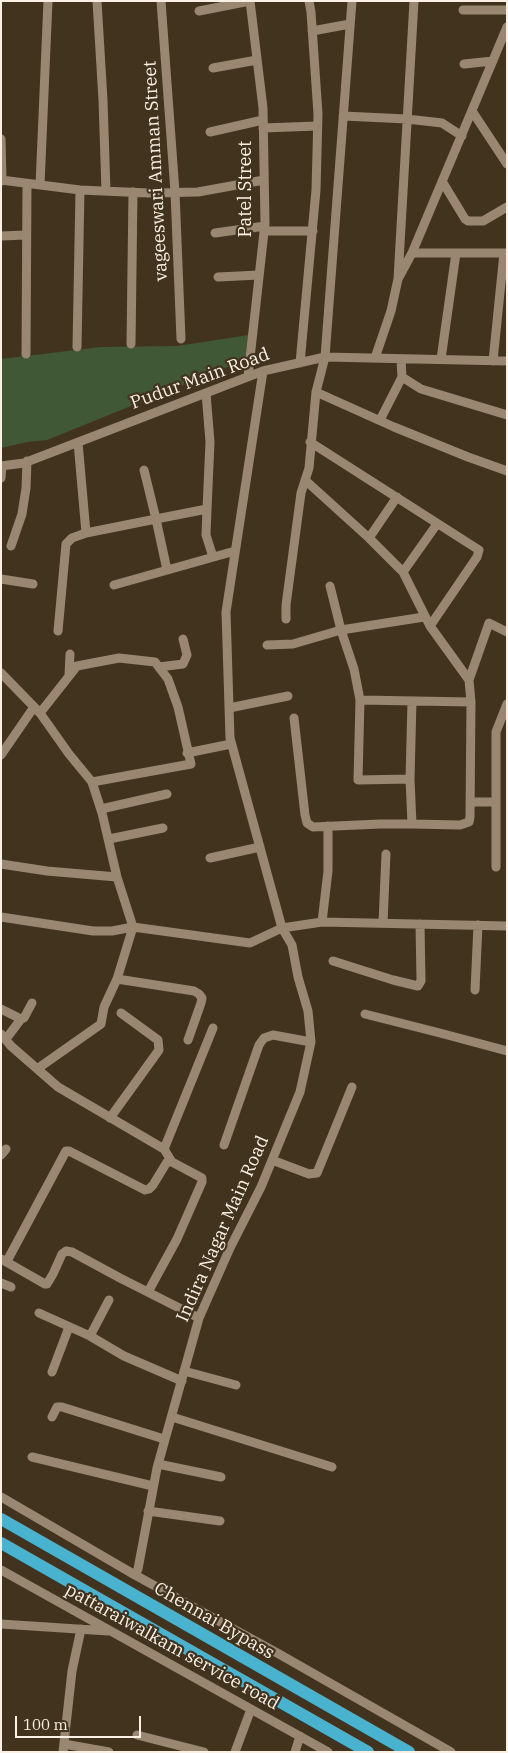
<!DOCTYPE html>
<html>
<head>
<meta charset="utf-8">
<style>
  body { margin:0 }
  #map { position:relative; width:508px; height:1753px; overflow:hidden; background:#42331f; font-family:"IBM Plex Serif",serif }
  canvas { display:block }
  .frame { position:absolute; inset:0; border:2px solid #faf0e4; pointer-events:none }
  .scale { position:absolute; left:15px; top:1716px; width:126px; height:22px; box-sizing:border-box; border:2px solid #faf0e4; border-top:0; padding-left:6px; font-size:15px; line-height:18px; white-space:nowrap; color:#faf0e4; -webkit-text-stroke:4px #42331f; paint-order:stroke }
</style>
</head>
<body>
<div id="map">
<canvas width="508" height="1753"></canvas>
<div class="frame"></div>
<div class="scale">100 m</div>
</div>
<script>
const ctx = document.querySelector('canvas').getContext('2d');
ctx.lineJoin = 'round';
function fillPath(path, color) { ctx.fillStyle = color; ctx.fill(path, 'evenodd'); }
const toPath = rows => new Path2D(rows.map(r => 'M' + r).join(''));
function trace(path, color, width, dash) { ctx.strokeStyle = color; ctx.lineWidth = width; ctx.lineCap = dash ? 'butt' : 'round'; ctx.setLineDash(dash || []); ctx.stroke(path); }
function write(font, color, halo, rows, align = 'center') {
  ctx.font = font + ' "IBM Plex Serif",serif'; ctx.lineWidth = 4.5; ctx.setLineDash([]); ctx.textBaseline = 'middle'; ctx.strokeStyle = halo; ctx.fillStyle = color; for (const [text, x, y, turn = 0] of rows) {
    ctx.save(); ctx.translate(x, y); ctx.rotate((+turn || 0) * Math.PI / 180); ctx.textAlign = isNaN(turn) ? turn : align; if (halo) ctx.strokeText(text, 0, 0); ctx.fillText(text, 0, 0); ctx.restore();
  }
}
const green = toPath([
  [249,335,247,359,47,440,27,442,1,448,1,359,101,347,177,346]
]);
const minor = toPath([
  [97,1,103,100,106,191],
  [161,1,175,192,181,339],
  [463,10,507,10],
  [199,11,250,1],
  [507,27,412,253,507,253],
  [312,31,350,24],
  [464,64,493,61],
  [213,68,257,60],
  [472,111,507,164],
  [343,116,407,119,442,123,462,136],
  [263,128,317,126],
  [210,132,263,120],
  [1,139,2,181],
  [1,180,80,190,148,193,198,192,264,180],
  [442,181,465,219,468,221,483,221,507,207],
  [40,185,48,1],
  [264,231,313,231],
  [215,233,265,226],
  [1,236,26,235],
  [218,277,259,275],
  [398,279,414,1],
  [131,344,133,192],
  [77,347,80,190],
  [26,354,27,184],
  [375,358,391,311,398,279,412,253],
  [401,359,402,377,421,389,507,415],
  [441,359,456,253],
  [493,361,504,253],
  [300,363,316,190,318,114,311,12,309,1],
  [263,371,226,612,230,738,282,928,322,922,507,926],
  [248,376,265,223,263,108,250,1],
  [316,392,394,427,468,457,507,471],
  [380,420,402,377],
  [310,442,479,550,477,557,430,626],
  [1,466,24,463,263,371,325,357,507,361],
  [1,478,2,466],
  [305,480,369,538,403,572,430,626,469,680,489,623,507,632],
  [207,509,206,535,213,557],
  [86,533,156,519,144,470],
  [369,538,397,497],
  [11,546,22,514,26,488,27,461],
  [167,570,156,519,207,509,210,442,206,393],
  [403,572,437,524],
  [1,579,33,584],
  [114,585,235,551],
  [330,586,341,630,354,669,360,700,358,780,410,779],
  [286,619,286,605,301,493,309,468,316,392,325,357,352,1],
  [58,631,66,544,72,538,86,533,78,442],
  [267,645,293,644,341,630,424,617],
  [159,667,183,664,187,655,183,639],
  [1,673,40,713,69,754,92,782,102,813,117,877,133,927,250,943,282,928,292,945,298,977,308,1011,311,1042,300,1092,261,1187,230,1248,199,1318,157,1468,138,1569,135,1575],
  [69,675,70,654],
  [360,700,471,702,469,680],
  [412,701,410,779,412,824,460,825,469,822,470,817,471,702],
  [229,708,288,696],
  [40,713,77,666,119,658,155,662,168,679,178,707,191,764,92,782],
  [294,718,305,815,307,823,313,827,380,824,412,824],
  [187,753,231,744],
  [1,755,34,707],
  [470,802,496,802],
  [101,809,167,794],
  [109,839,163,828],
  [210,858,260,847],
  [1,864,47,871,117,877],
  [496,867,496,732,507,704],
  [1,917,93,931,112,931,133,927,117,979,104,1007,101,1024,37,1069],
  [322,922,328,871,328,826],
  [383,923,386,854],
  [333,961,393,980,418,986,421,981,420,924],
  [117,979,194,991,199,994,202,998,201,1003,188,1040],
  [475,990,478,925],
  [1,1009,21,1019],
  [365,1014,440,1033,507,1051],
  [1,1034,11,1046,58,1087,164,1149,172,1162,202,1178,202,1182,177,1239,148,1292],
  [6,1039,21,1019,24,1018,32,1003],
  [110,1118,159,1050,158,1040,121,1013],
  [224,1145,259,1045,264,1038,273,1035,311,1042],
  [164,1149,213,1028],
  [1,1155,6,1149],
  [272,1160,309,1174,317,1173,352,1087],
  [1,1259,45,1284,47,1284,53,1274,62,1254,66,1251,72,1252,120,1278,199,1318],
  [7,1261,66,1151,69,1151,145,1190,149,1189,153,1185,167,1162,172,1162],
  [1,1283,11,1287],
  [39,1313,90,1336,124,1356,182,1381],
  [90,1336,109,1300],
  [184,1371,236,1385],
  [52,1372,69,1327],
  [52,1417,57,1407,62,1407,164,1439],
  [172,1417,332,1467],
  [32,1457,153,1486],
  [158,1464,221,1477],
  [1,1497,135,1575,279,1654,451,1752],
  [148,1511,220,1521],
  [1,1570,328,1752],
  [1,1624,108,1631],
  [137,1735,204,1752],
  [64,1744,109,1752],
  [63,1752,72,1671,81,1629],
  [235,1752,251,1709],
  [295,1752,300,1736]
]);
const highway = toPath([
  [1,1519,409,1752],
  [1,1543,368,1752]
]);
const streetNames = [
  ["vageeswari Amman Street",156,171,-93],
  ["Patel Street",246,189,-90],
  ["Pudur Main Road",200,379,-20],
  ["Indira Nagar Main Road",223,1229,-66],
  ["Chennai Bypass",214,1621,30],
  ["pattaraiwalkam service road",172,1647,29]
];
fillPath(green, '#405835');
trace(minor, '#998771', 9);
trace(highway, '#49b2cf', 12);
write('18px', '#faf0e4', '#42331f', streetNames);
</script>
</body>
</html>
